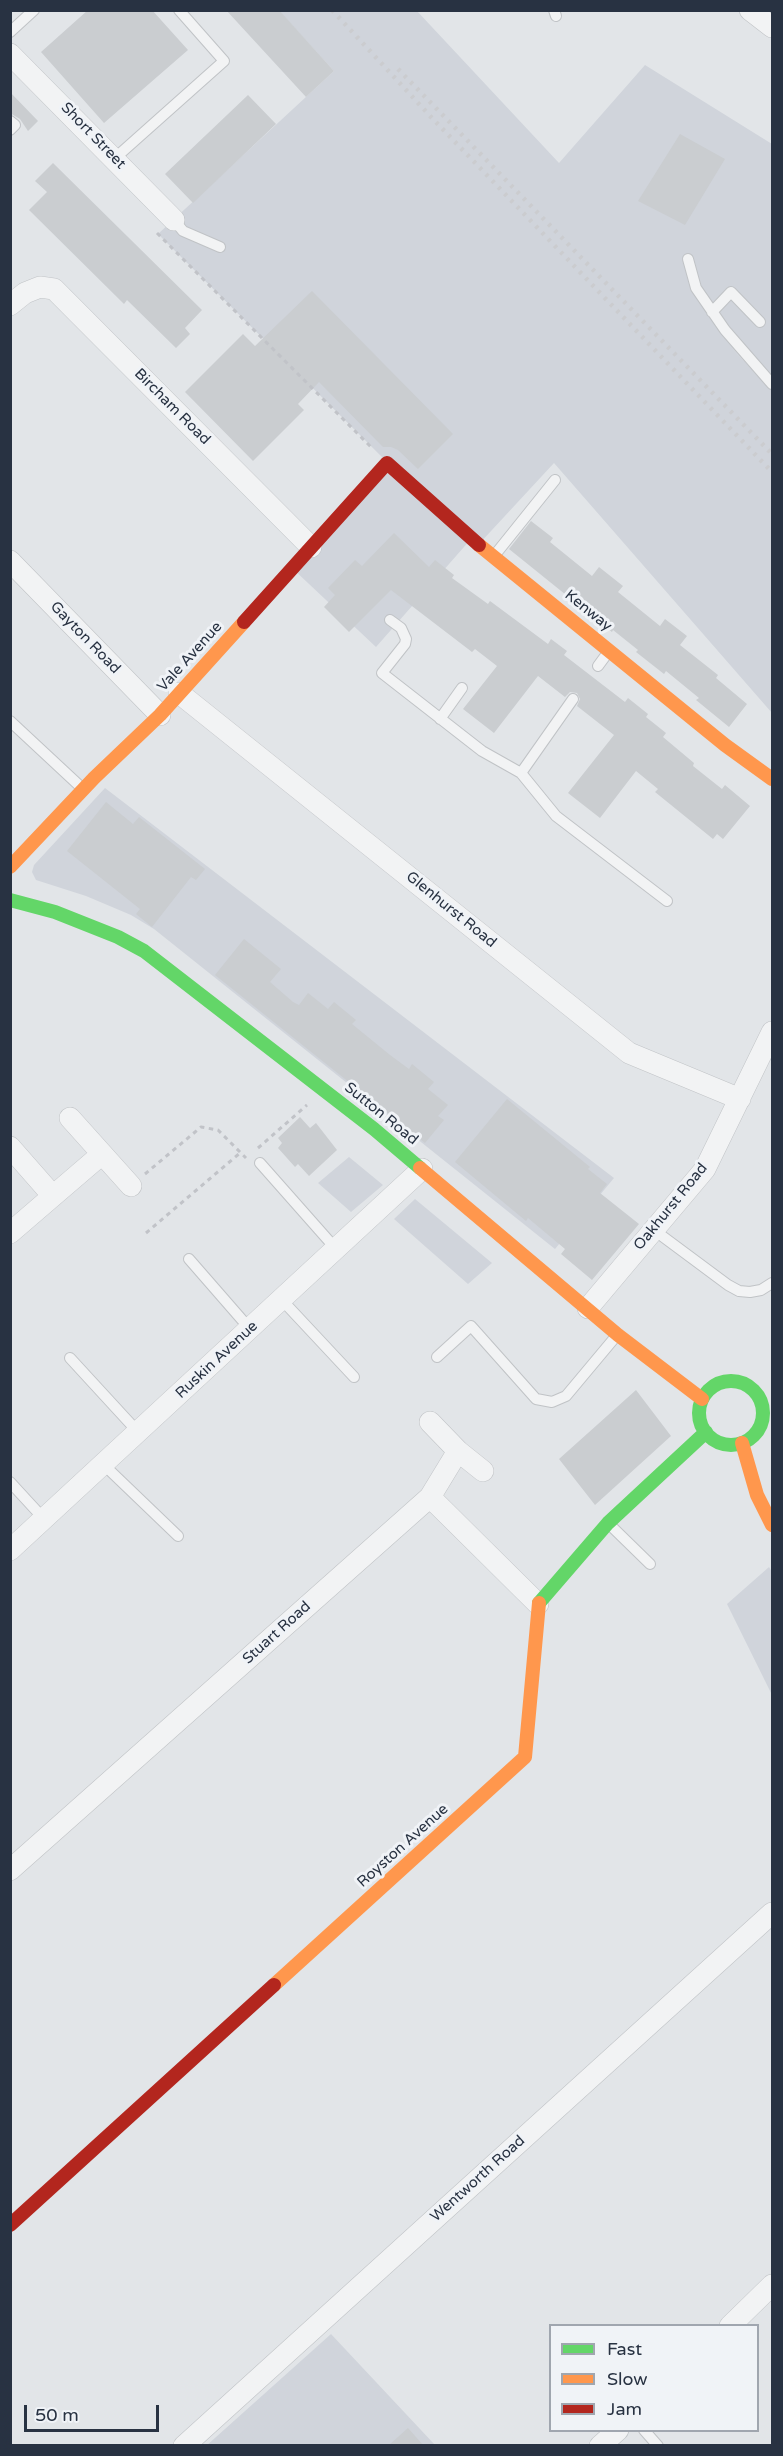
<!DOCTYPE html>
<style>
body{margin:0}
#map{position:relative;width:783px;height:2456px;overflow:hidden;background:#e2e5e8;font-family:"Varela Round",sans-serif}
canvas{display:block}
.frame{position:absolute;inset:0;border:12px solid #283242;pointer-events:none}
.legend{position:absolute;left:549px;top:2324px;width:210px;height:108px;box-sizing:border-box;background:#f0f3f7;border:2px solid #a0a6af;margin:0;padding:8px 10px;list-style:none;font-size:18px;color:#283242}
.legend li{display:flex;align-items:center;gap:12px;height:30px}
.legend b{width:30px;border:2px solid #a0a6af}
.scale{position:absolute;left:24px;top:2405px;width:135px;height:27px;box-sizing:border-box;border:3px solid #283242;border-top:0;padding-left:8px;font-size:18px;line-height:21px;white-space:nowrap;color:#283242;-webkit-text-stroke:4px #f0f3f7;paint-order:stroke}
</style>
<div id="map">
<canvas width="783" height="2456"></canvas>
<div class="frame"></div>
<ul class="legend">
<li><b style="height:8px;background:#63d668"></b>Fast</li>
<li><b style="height:8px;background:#ff974d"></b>Slow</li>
<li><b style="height:8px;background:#b3261e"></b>Jam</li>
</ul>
<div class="scale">50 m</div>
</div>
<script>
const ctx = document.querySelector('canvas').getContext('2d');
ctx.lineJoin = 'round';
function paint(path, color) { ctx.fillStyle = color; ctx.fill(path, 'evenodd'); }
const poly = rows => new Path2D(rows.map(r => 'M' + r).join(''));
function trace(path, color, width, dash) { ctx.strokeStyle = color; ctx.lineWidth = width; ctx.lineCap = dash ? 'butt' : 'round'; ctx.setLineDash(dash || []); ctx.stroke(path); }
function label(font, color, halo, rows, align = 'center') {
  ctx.font = font + ' "Varela Round",sans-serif'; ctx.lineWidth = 6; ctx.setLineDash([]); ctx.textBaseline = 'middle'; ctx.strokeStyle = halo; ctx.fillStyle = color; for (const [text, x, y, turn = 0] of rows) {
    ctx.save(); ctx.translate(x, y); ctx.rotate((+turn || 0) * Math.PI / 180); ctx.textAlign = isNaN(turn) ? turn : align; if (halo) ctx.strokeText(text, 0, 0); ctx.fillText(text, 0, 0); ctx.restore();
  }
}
const built = poly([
 [279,11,417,11,559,163,645,65,772,144,772,389,730,346,772,391,772,713,554,463,479,544,471,539,376,647,292,568,387,462,158,234,334,71],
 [105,788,614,1178,555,1249,154,929,131,915,86,896,36,880,32,872,34,865],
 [349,1157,383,1185,351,1212,318,1183],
 [415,1199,492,1263,468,1284,394,1219],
 [769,1567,772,1572,772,1695,727,1604],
 [331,2334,435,2445,206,2446]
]);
const building = poly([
 [88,10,152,10,188,50,104,123,41,52],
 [226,10,279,10,334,71,306,97],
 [10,92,38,121,28,131,20,119,10,113],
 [248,95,276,124,193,203,165,174],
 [680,134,725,159,685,225,638,201],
 [53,163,202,310,185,328,190,334,176,348,127,300,124,304,29,210,47,192,35,181],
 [312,291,453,434,418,469,398,450,391,447,383,447,319,382,298,404,304,410,253,461,185,392,243,334,255,346],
 [531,521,553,538,550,542,592,576,599,567,623,586,618,592,660,626,665,619,687,636,680,645,718,675,716,678,747,704,729,727,696,700,699,698,666,671,664,674,636,652,638,650,613,630,612,632,509,549],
 [394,533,429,567,435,560,454,575,452,578,488,604,490,601,548,644,551,639,567,651,564,655,625,702,628,698,648,714,646,717,666,733,663,737,694,763,693,766,722,789,725,785,750,806,723,839,717,834,713,839,655,792,658,789,636,771,600,818,568,793,614,735,577,706,580,699,577,693,570,692,565,697,538,676,494,733,463,709,497,666,475,649,472,652,391,590,349,632,324,607,335,595,328,588,355,560,362,566],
 [106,802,133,824,139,817,205,869,196,880,191,877,152,927,136,914,140,909,67,851],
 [244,939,281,969,270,982,293,1002,299,1005,308,993,328,1009,334,1002,356,1020,352,1024,390,1055,409,1069,412,1064,434,1082,428,1089,448,1105,438,1116,444,1120,425,1143,215,975],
 [507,1099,590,1167,588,1169,607,1184,600,1193,639,1224,592,1280,561,1254,565,1249,528,1218,526,1221,455,1162],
 [300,1117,310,1128,316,1123,337,1150,309,1176,298,1164,295,1167,278,1148,282,1143,278,1138],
 [636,1390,671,1436,595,1505,559,1459],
 [408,2428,423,2445,389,2445]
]);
const path = poly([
 [157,233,371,447],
 [258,1148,307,1105],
 [145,1174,201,1127,218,1130,246,1158],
 [146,1233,240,1153]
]);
const lane = poly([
 [554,10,556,16],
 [10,32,34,10],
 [10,121,15,125,10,130],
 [114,159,224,61,179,10],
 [174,220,183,231,220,247],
 [688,259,696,288,725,330,772,384],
 [712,312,731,292,760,322],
 [494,556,555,480],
 [390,620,401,628,406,639,405,644,382,673,482,751,521,773],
 [598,666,609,651],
 [573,699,521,773,556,816,667,901],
 [440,719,462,688],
 [10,721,83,789],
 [260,1163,336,1249],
 [654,1230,728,1285,739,1291,750,1292,761,1290,772,1283],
 [189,1259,250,1329],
 [282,1300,354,1377],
 [437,1357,471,1326,536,1399,552,1402,566,1396,617,1335],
 [70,1358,138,1432],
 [103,1464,178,1536],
 [10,1482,44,1519],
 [608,1523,650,1564],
 [644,2430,658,2446]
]);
const street = poly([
 [750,10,772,27],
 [10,54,174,220],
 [10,305,25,293,40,287,54,289,311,547],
 [10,561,160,715],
 [179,693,629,1053,740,1099],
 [70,1118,131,1186],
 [10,1147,53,1196,10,1233],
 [53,1196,102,1154],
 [588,1308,705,1169,772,1032],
 [430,1422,458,1451,483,1471],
 [430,1497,458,1451],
 [10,1550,422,1169],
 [10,1870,430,1497,538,1604],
 [730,2326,772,2285],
 [184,2446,772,1913],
 [600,2446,618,2430]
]);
const fast = poly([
 [10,900,55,912,118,937,144,951,374,1129,420,1168],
 '699 1413a32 32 0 1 1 64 0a32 32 0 1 1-64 0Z',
 [539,1603,608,1523,706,1432]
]);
const slow = poly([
 [479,545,725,745,772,779],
 [10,867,94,778,160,715,244,622],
 [420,1168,618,1335,702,1399],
 [742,1443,757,1495,772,1525],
 [274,1985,525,1757,539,1603]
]);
const jam = poly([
 [244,622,387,463,479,545],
 [10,2225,274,1985]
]);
const rail = poly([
 [332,10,432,118,772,472],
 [398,69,772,454]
]);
const streetNames = [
 ["Short Street",93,136,46],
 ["Bircham Road",172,407,45],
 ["Kenway",588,611,39],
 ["Gayton Road",85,638,46],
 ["Vale Avenue",190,657,-48],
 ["Glenhurst Road",451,910,39],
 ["Sutton Road",381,1114,39],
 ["Oakhurst Road",671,1207,-51],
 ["Ruskin Avenue",217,1360,-43],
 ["Stuart Road",277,1633,-42],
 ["Royston Avenue",403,1846,-42],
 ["Wentworth Road",478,2179,-42]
];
paint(built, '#d0d4db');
paint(building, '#cacdd0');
trace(lane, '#c0c3c6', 12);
trace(street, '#c0c3c6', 22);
trace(path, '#c1c3c8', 3, [4.5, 4.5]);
trace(lane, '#f2f3f4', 10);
trace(street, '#f2f3f4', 21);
trace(fast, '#63d668', 14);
trace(slow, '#ff974d', 14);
trace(jam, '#b3261e', 14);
trace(rail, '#cbcccf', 4.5, [3, 6]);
label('15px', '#283242', '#f0f3f7', streetNames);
</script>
